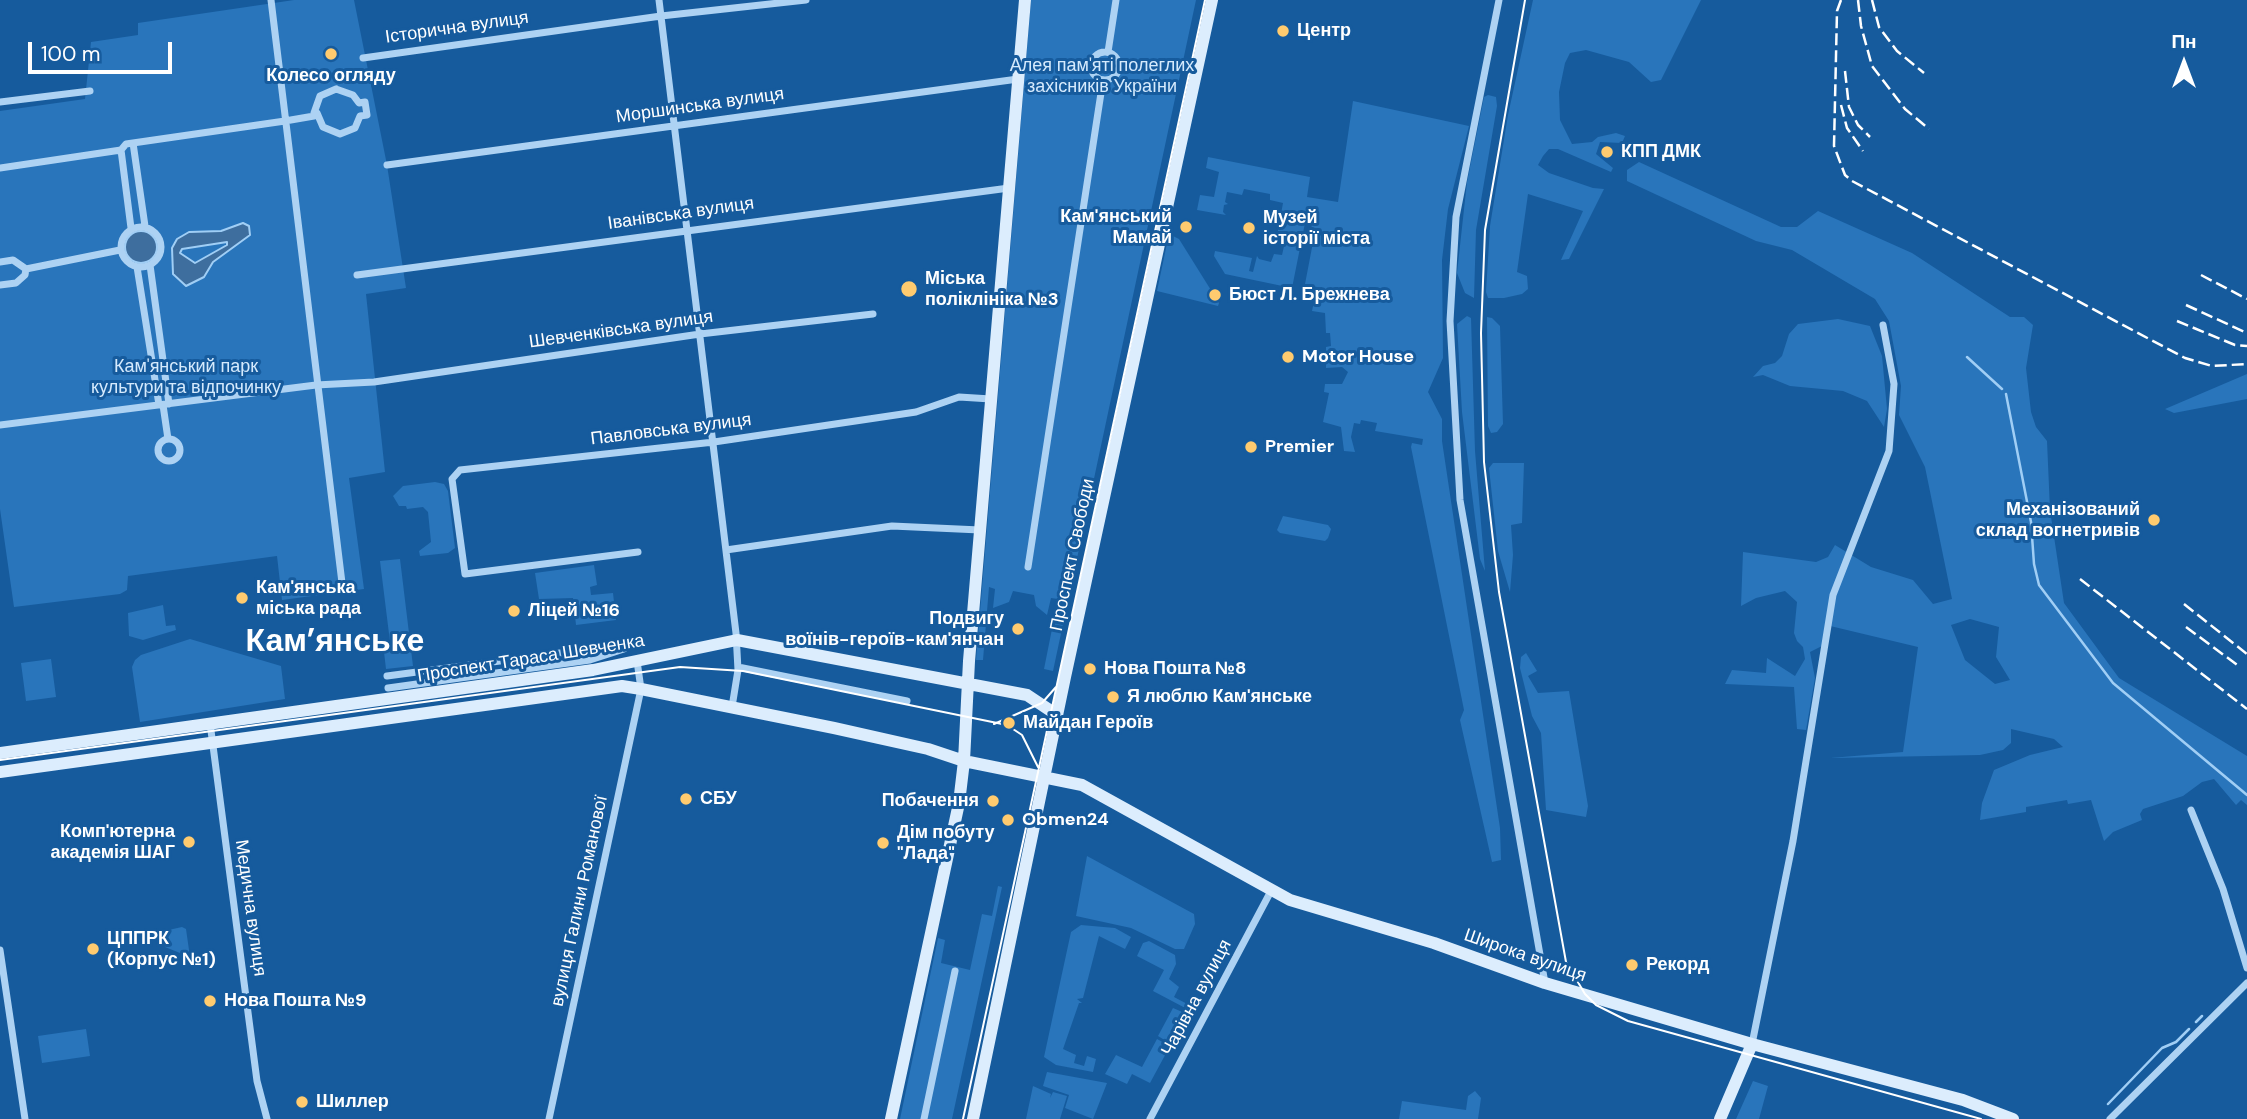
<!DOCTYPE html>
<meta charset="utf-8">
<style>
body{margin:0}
#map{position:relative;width:2247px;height:1119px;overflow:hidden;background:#165b9d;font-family:"DM Sans",sans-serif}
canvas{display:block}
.north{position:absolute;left:2149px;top:28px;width:70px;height:70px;-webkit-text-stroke:5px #165b9d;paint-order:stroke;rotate:0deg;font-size:19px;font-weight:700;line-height:28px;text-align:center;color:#fff}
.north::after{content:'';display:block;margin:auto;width:24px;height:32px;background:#fff;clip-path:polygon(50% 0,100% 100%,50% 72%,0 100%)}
.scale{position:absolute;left:28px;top:42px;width:144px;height:32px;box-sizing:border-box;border:4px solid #fff;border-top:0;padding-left:9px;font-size:21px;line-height:24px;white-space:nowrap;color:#fff;-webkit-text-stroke:5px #165b9d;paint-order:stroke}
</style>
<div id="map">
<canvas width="2247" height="1119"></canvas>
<div class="north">Пн</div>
<div class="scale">100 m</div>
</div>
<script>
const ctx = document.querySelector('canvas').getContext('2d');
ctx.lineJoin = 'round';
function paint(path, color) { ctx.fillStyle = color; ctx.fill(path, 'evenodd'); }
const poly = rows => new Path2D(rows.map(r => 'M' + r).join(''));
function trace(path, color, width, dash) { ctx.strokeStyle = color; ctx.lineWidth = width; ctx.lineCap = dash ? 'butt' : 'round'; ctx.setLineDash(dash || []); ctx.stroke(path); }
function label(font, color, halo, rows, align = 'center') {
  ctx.font = font + ' "DM Sans",sans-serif'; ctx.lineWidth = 6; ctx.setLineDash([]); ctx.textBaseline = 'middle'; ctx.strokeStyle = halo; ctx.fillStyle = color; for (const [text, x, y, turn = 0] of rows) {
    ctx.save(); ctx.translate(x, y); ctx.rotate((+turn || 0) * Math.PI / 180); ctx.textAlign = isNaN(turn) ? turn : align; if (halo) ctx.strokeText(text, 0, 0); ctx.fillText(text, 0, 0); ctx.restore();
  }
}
const green = poly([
 [294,0,354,0,387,165,406,288,366,294,385,472,349,478,364,589,282,600,277,556,128,576,127,590,120,594,14,607,0,509,0,111,85,99,91,42,138,35,138,23],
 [1031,0,1196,0,1053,671,1044,669,1058,599,1051,598,1047,615,1036,606,1034,595,1013,591,1009,602,993,608,995,589,989,587,983,660,976,660],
 [1533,0,1701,0,1661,80,1651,82,1629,62,1586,50,1570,53,1565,63,1559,92,1560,120,1572,144,1592,142,1598,137,1616,133,1625,136,1622,143,1600,142,1596,154,1613,168,1611,172,1558,149,1549,149,1543,156,1538,165,1549,173,1593,188,1604,189,1569,259,1561,260,1583,211,1528,194,1517,272,1527,276,1528,289,1522,294,1504,298,1488,298,1486,292,1490,226,1508,115],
 [1488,95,1496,97,1497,106,1476,230,1474,298,1465,293,1457,273,1467,182,1484,97],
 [1353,101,1469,126,1448,209,1442,260,1443,358,1428,392,1442,419,1442,441,1500,828,1501,860,1492,862,1460,720,1464,710,1411,447,1412,443,1422,445,1423,439,1375,431,1377,423,1361,420,1360,424,1354,423,1351,437,1355,452,1344,451,1341,427,1323,422,1329,393,1324,392,1325,384,1342,384,1348,372,1342,367,1326,368,1326,347,1331,346,1330,333,1326,333,1325,313,1312,311,1317,287,1305,284,1314,237,1311,224,1306,218,1292,288,1225,274,1214,256,1215,251,1252,258,1249,271,1253,272,1257,256,1259,259,1271,262,1274,254,1282,255,1285,242,1276,241,1283,203,1270,200,1270,194,1244,189,1242,195,1227,192,1225,202,1228,204,1224,205,1223,212,1226,215,1197,210,1200,195,1214,197,1219,172,1206,168,1208,157,1310,177,1307,197,1338,202],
 [1639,162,1781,227,1797,227,1818,211,1912,253,2010,317,2024,317,2033,325,2026,368,2031,412,2036,427,2047,441,2050,510,2064,603,2119,678,2247,756,2247,805,2241,800,2236,805,2214,779,2202,782,2183,796,2143,809,2140,814,2142,820,2113,832,2104,841,2091,800,2068,804,2067,800,2026,807,2026,812,1980,820,1982,803,1994,770,2030,755,2063,747,2054,739,2011,729,2011,743,2003,750,1980,755,1830,758,1903,752,1918,647,1826,625,1822,646,1810,652,1815,678,1806,730,1797,729,1794,687,1725,684,1732,670,1766,673,1767,658,1795,676,1805,659,1803,647,1797,641,1794,633,1797,602,1785,591,1756,598,1741,606,1743,552,1816,562,1828,557,1835,545,1871,567,1913,580,1933,604,1952,599,1925,467,1899,415,1901,386,1889,321,1875,299,1792,250,1756,241,1627,181,1627,170],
 [1970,619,1999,627,1996,657,2010,680,1995,684,1965,660,1951,625],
 [1169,234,1179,239,1219,303,1218,306,1157,291],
 [1467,316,1471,318,1475,451,1485,571,1480,559,1462,412,1457,324],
 [1487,317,1492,318,1500,326,1503,424,1497,432,1491,433,1488,426],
 [1838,319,1870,326,1882,356,1887,409,1884,427,1867,401,1843,391,1790,386,1763,375,1753,377,1763,366,1775,363,1782,356,1789,334,1798,324],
 [2247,374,2247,399,2174,413,2165,409],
 [1493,463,1524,463,1522,523,1511,525,1513,555,1510,592,1498,551,1489,468],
 [435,482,444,484,448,491,455,548,448,553,420,556,419,551,431,542,428,512,423,507,407,509,406,506,399,506,393,496,403,486],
 [1283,516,1328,525,1331,529,1328,538,1325,541,1280,533,1277,530],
 [400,559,413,666,386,669,384,652,391,650,380,561],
 [594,565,597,585,590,587,591,595,613,593,616,620,576,625,573,598,539,599,535,573],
 [163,605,166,626,175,625,176,630,143,640,129,636,128,613],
 [190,639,281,666,285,699,140,722,132,667,135,660,141,655],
 [1526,653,1537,671,1528,676,1538,693,1569,691,1588,806,1586,817,1546,810,1541,733,1532,716,1520,668,1521,657],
 [51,659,56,697,26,701,21,663],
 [1087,856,1194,914,1195,924,1184,949,1175,949,1131,928,1076,916],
 [998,886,1002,887,952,1119,900,1119,938,938,945,940,941,963,970,970,982,914,992,916],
 [1081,925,1115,928,1131,937,1125,949,1099,936,1083,998,1077,999,1082,1003,1079,1003,1063,1049,1076,1055,1074,1063,1084,1066,1087,1056,1096,1059,1093,1072,1056,1065,1044,1057,1071,932],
 [182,927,186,929,190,957,165,947,164,931],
 [1149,941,1175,955,1176,964,1169,979,1179,987,1174,997,1191,1006,1189,1010,1153,991,1164,970,1137,956,1143,943],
 [1173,1008,1187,1014,1171,1044,1158,1036],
 [86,1029,90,1056,42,1063,38,1036],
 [1157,1039,1170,1046,1150,1083,1132,1074,1127,1084,1105,1074,1116,1055,1142,1067],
 [1047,1072,1107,1083,1093,1119,1065,1108,1069,1095,1043,1086],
 [1753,1081,1768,1086,1759,1119,1736,1119],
 [1033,1086,1051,1094,1050,1098,1053,1092,1067,1096,1060,1119,1026,1119],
 [1475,1091,1481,1098,1478,1119,1399,1119,1402,1101,1466,1110,1468,1096]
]);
const water = poly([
 [243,223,249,226,250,235,213,262,204,277,186,286,173,274,172,248,177,239,189,232,221,231,243,223],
 [227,242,227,245,195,263,180,253,182,249,227,242],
 '125 247a16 16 0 1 1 32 0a16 16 0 1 1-32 0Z'
]);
const stream = poly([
 [1967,357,2002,389],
 [2006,394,2031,522,2034,564,2039,585,2113,683,2247,795],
 [2196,1022,2202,1016],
 [2108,1104,2162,1048,2176,1042,2189,1029]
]);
const street = poly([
 [271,0,343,591],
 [659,0,736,633,738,670,732,707],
 [1499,0,1456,217,1450,321,1460,500,1545,983],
 '1091 66a14 14 0 1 1 28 0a14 14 0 1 1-28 0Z',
 [1108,52,1116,0],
 [363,58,661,16,806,0],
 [336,89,353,95,359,103,365,102,367,115,360,116,355,128,340,134,323,127,317,113,314,113,320,96,336,89],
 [0,102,90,91],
 [133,143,145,226],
 [121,150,131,228],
 [387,165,1018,79],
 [0,168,121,150,126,144,285,121,314,116,316,113],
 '121 247a20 20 0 1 1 40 0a20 20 0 1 1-40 0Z',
 [0,262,13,260,26,269,25,275,16,283,0,285],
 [150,265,169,404],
 [137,267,159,405],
 [26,269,120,250],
 [357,275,1009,188],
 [163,405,168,439],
 [0,425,316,385,374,382,700,334,873,314],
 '158 450a11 11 0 1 1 22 0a11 11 0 1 1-22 0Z',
 [726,550,892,526,980,530],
 [638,552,465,574,452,479,460,470,714,442,916,412,959,397,991,399],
 [1028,567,1103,80],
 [738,667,907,701],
 [387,676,590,649,616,649],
 [388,688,590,660,624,649],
 [210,723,257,1081,267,1119],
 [2191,810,2223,889,2247,968],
 [0,950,25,1119],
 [1752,1044,1793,841,1833,595,1889,451,1894,384,1883,325],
 [549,1119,641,689,637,661],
 [924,1119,955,971],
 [1150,1119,1271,891],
 [2110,1119,2247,983]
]);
const secondary = poly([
 [0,753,593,670,737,640,1027,695,1057,715],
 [0,772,622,686,641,689,834,728,928,749,964,761,1082,785,1290,900,1434,943,1545,983,1752,1044,1963,1100,2013,1119],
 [891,1119,959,803,964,761,969,661,1025,0],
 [973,1119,1065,677,1212,0],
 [1720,1119,1752,1044]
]);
const tram = poly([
 [1525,0,1485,230,1481,333,1484,462,1499,592,1566,962,1585,994,1596,1005,1628,1021,1981,1119],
 [994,724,1042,703,1056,687],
 [0,760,680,667,743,671,1007,725,1022,735,1038,767],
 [963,1119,1205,0]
]);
const rail = poly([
 [1841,0,1837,11,1834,146,1845,175,1852,181,2185,358,2212,366,2247,364],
 [1858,0,1861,26,1872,66,1905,109,1929,129],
 [1872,0,1879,27,1897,51,1924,73],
 [1845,71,1849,107,1858,125,1870,137],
 [1841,105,1847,128,1863,151],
 [2201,275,2247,299],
 [2186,305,2247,333],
 [2177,321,2235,345,2247,346],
 [2080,579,2247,709],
 [2184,604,2247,654],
 [2186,627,2240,667]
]);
const markers = [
 [1283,31,7,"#ffcb6f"],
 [331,54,7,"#ffcb6f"],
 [1607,152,7,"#ffcb6f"],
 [1186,227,7,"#ffcb6f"],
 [1249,228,7,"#ffcb6f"],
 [909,289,9,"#ffcb6f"],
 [1215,295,7,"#ffcb6f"],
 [1288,357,7,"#ffcb6f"],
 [1251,447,7,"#ffcb6f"],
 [2154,520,7,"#ffcb6f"],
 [242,598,7,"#ffcb6f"],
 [514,611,7,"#ffcb6f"],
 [1018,629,7,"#ffcb6f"],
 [1090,669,7,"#ffcb6f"],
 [1113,697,7,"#ffcb6f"],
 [1009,723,7,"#ffcb6f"],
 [686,799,7,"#ffcb6f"],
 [993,801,7,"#ffcb6f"],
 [1008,820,7,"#ffcb6f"],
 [189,842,7,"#ffcb6f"],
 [883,843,7,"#ffcb6f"],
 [93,949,7,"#ffcb6f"],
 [1632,965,7,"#ffcb6f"],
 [210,1001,7,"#ffcb6f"],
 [302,1102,7,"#ffcb6f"]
];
const streetNames = [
 ["Історична вулиця",457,28,-8],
 ["Моршинська вулиця",700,106,-8],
 ["Іванівська вулиця",681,214,-8],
 ["Шевченківська вулиця",621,330,-8],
 ["Павловська вулиця",671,430,-7],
 ["Проспект Свободи",1073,555,-78],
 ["Проспект Тараса Шевченка",531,659,-9],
 ["вулиця Галини Романової",580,901,-78],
 ["Медична вулиця",250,908,82],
 ["Широка вулиця",1525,956,19],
 ["Чарівна вулиця",1197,998,-62]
];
const poiNames = [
 ["Центр",1297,31],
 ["Колесо огляду",331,76,"center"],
 ["КПП ДМК",1621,152],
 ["Кам'янський",1172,217,"right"],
 ["Мамай",1172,238,"right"],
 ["Музей",1263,218],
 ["історії міста",1263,239],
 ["Міська",925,279],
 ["поліклініка №3",925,300],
 ["Бюст Л. Брежнева",1229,295],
 ["Motor House",1302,357],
 ["Premier",1265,447],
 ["Механізований",2140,510,"right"],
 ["склад вогнетривів",2140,531,"right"],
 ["Кам'янська",256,588],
 ["міська рада",256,609],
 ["Ліцей №16",528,611],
 ["Подвигу",1004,619,"right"],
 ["воїнів-героїв-кам'янчан",1004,640,"right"],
 ["Нова Пошта №8",1104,669],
 ["Я люблю Кам'янське",1127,697],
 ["Майдан Героїв",1023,723],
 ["СБУ",700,799],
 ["Побачення",979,801,"right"],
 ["Obmen24",1022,820],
 ["Комп'ютерна",175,832,"right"],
 ["академія ШАГ",175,853,"right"],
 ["Дім побуту",897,833],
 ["\"Лада\"",897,854],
 ["ЦППРК",107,939],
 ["(Корпус №1)",107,960],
 ["Рекорд",1646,965],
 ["Нова Пошта №9",224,1001],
 ["Шиллер",316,1102]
];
const parkNames = [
 ["Алея пам'яті полеглих",1102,66],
 ["захісників України",1102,87],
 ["Кам'янський парк",186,367],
 ["культури та відпочинку",186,388]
];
const townNames = [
 ["Кам’янське",335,643]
];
paint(green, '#2975bb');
paint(water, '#3e6e9e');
trace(water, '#a0cef5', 2);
trace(stream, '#a0cef5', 2.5);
trace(street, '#add2f3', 7);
trace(secondary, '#dcedfd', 12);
trace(tram, '#fff', 2);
trace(rail, '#fff', 2.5, [12, 5]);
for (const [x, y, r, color] of markers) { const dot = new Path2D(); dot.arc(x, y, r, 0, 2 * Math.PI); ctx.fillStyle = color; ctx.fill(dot); trace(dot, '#165b9d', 2.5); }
label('18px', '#fff', '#165b9d', streetNames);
label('bold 18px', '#fff', '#165b9d', poiNames, 'left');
label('18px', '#d5eafd', '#165b9d', parkNames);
label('bold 32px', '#fff', '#165b9d', townNames);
</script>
